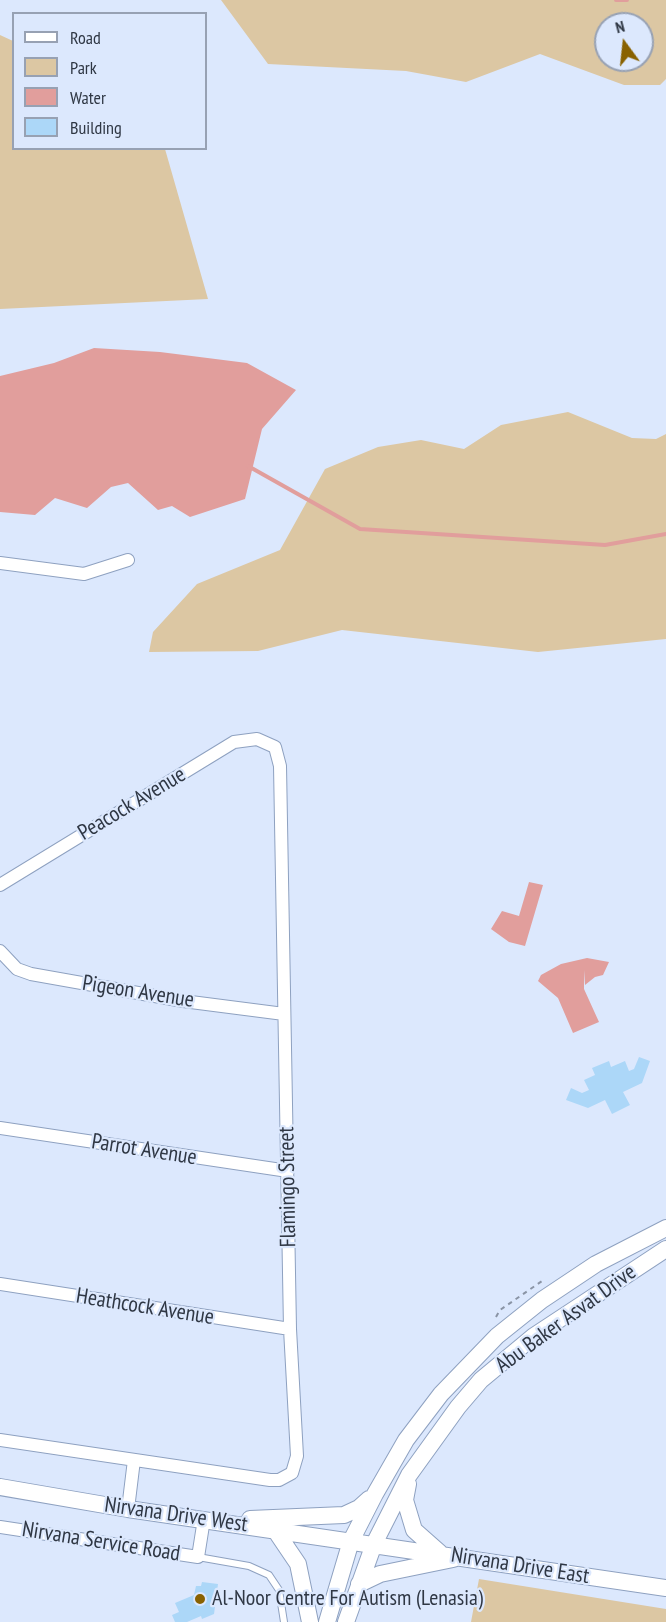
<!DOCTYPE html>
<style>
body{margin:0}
#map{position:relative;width:666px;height:1622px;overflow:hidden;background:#dce8fd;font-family:"PT Sans Narrow",sans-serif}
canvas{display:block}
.legend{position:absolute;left:12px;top:12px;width:195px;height:138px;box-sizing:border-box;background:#dce8fd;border:2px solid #97a1b3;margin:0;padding:8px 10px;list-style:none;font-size:18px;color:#2f3744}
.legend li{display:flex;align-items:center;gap:12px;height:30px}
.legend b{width:30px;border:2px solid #97a1b3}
.north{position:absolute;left:594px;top:12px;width:60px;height:60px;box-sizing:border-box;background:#dce8fd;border:2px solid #97a1b3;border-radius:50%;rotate:345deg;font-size:16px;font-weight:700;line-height:24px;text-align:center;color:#2f3744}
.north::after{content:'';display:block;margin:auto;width:21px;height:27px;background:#896201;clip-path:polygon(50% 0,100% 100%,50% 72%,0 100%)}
</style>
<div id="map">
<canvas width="666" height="1622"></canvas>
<ul class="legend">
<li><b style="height:8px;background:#fff"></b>Road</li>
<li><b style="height:16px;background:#dcc7a3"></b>Park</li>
<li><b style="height:16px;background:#e19e9c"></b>Water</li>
<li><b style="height:16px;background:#acd7f8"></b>Building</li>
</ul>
<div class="north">N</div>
</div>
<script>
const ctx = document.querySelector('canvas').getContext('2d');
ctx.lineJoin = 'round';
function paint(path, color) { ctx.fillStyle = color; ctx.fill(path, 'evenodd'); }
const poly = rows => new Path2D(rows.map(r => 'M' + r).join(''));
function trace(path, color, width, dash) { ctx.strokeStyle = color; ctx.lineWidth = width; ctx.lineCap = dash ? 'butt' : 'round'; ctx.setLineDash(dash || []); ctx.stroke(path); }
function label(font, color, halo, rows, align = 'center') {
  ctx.font = font + ' "PT Sans Narrow",sans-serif'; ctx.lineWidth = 4.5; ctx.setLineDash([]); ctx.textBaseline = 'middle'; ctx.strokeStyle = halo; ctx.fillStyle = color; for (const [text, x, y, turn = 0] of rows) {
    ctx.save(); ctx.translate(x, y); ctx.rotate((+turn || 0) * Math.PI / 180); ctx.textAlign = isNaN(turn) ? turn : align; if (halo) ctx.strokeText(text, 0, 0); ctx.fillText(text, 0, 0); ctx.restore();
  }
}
const green = poly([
 [221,0,666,0,666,79,660,85,624,85,540,54,466,82,406,71,268,64],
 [606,24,642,24,642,60,606,60],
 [0,35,13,41,14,148,165,149,208,299,0,309],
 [568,412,632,438,656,439,666,434,666,639,538,652,342,630,258,651,149,652,153,632,197,584,280,550,325,469,378,447,421,440,464,449,501,425],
 [479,1579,666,1609,666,1622,471,1622]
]);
const water = poly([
 [94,348,160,352,247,363,296,390,262,429,245,499,190,517,172,506,158,510,128,483,111,487,87,508,55,498,35,515,0,512,0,376,54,363],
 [529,882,543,885,525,946,509,942,491,929,502,911,519,916],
 [587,958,609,962,603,975,595,977,585,985,584,970,584,989,599,1022,573,1033,558,998,538,981,541,975,561,964]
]);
const stream = poly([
 [616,0,627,0],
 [248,466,360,529,605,545,666,534]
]);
const building = poly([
 [639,1057,650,1061,642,1083,623,1092,630,1105,612,1114,605,1100,588,1108,566,1100,571,1088,582,1093,589,1090,584,1080,595,1075,592,1068,609,1061,611,1067,625,1061,629,1071,634,1069],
 [202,1582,218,1584,214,1614,202,1619,201,1616,187,1622,175,1622,172,1615,179,1612,175,1603,194,1595,196,1586,201,1586]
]);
const path = poly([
 [496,1317,500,1310,545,1279]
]);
const lane = poly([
 [198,1557,249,1566,269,1575,279,1590,284,1622]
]);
const street = poly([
 [0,563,84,574,128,560],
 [0,885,234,742,257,739,275,747,280,766,290,1329,297,1456,292,1473,279,1480,270,1480,0,1440],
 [0,951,17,969,31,974,183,1001,284,1014],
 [0,1128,288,1171],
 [0,1284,290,1329],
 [128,1509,134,1460],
 [0,1527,198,1557,204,1519]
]);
const secondary = poly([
 [408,1484,405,1500,414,1530,440,1553],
 [0,1487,128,1509,666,1588],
 [250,1519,344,1515,359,1508,369,1499],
 [275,1530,298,1564,310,1622],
 [359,1584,380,1574,453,1559],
 [327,1622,351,1541,375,1494,406,1440,441,1394,497,1336,542,1300,596,1264,666,1228],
 [346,1622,374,1544,409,1475,458,1407,481,1380,534,1336,666,1249]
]);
const markers = [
 [200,1599,6,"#896201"]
];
const streetNames = [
 ["Peacock Avenue",132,804,-31],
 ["Pigeon Avenue",138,992,9],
 ["Parrot Avenue",144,1150,9],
 ["Flamingo Street",288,1187,-91],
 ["Heathcock Avenue",145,1307,9],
 ["Abu Baker Asvat Drive",566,1319,-36],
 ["Nirvana Drive West",176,1515,8],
 ["Nirvana Service Road",101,1542,9],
 ["Nirvana Drive East",520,1566,9]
];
const poiNames = [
 ["Al-Noor Centre For Autism (Lenasia)",212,1599]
];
paint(green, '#dcc7a3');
paint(water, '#e19e9c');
trace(stream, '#e19e9c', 4);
paint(building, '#acd7f8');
trace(lane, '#8ea1c0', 8);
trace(street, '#8ea1c0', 14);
trace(secondary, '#8ea1c0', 18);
trace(path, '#8a94a5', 2, [4.5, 4.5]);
trace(lane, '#fff', 6);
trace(street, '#fff', 12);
trace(secondary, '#fff', 16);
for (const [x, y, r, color] of markers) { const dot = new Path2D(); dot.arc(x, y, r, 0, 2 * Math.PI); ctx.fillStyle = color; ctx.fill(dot); trace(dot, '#dce8fd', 2); }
label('22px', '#2f3744', '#dce8fd', streetNames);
label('22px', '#2f3744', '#dce8fd', poiNames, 'left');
</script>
